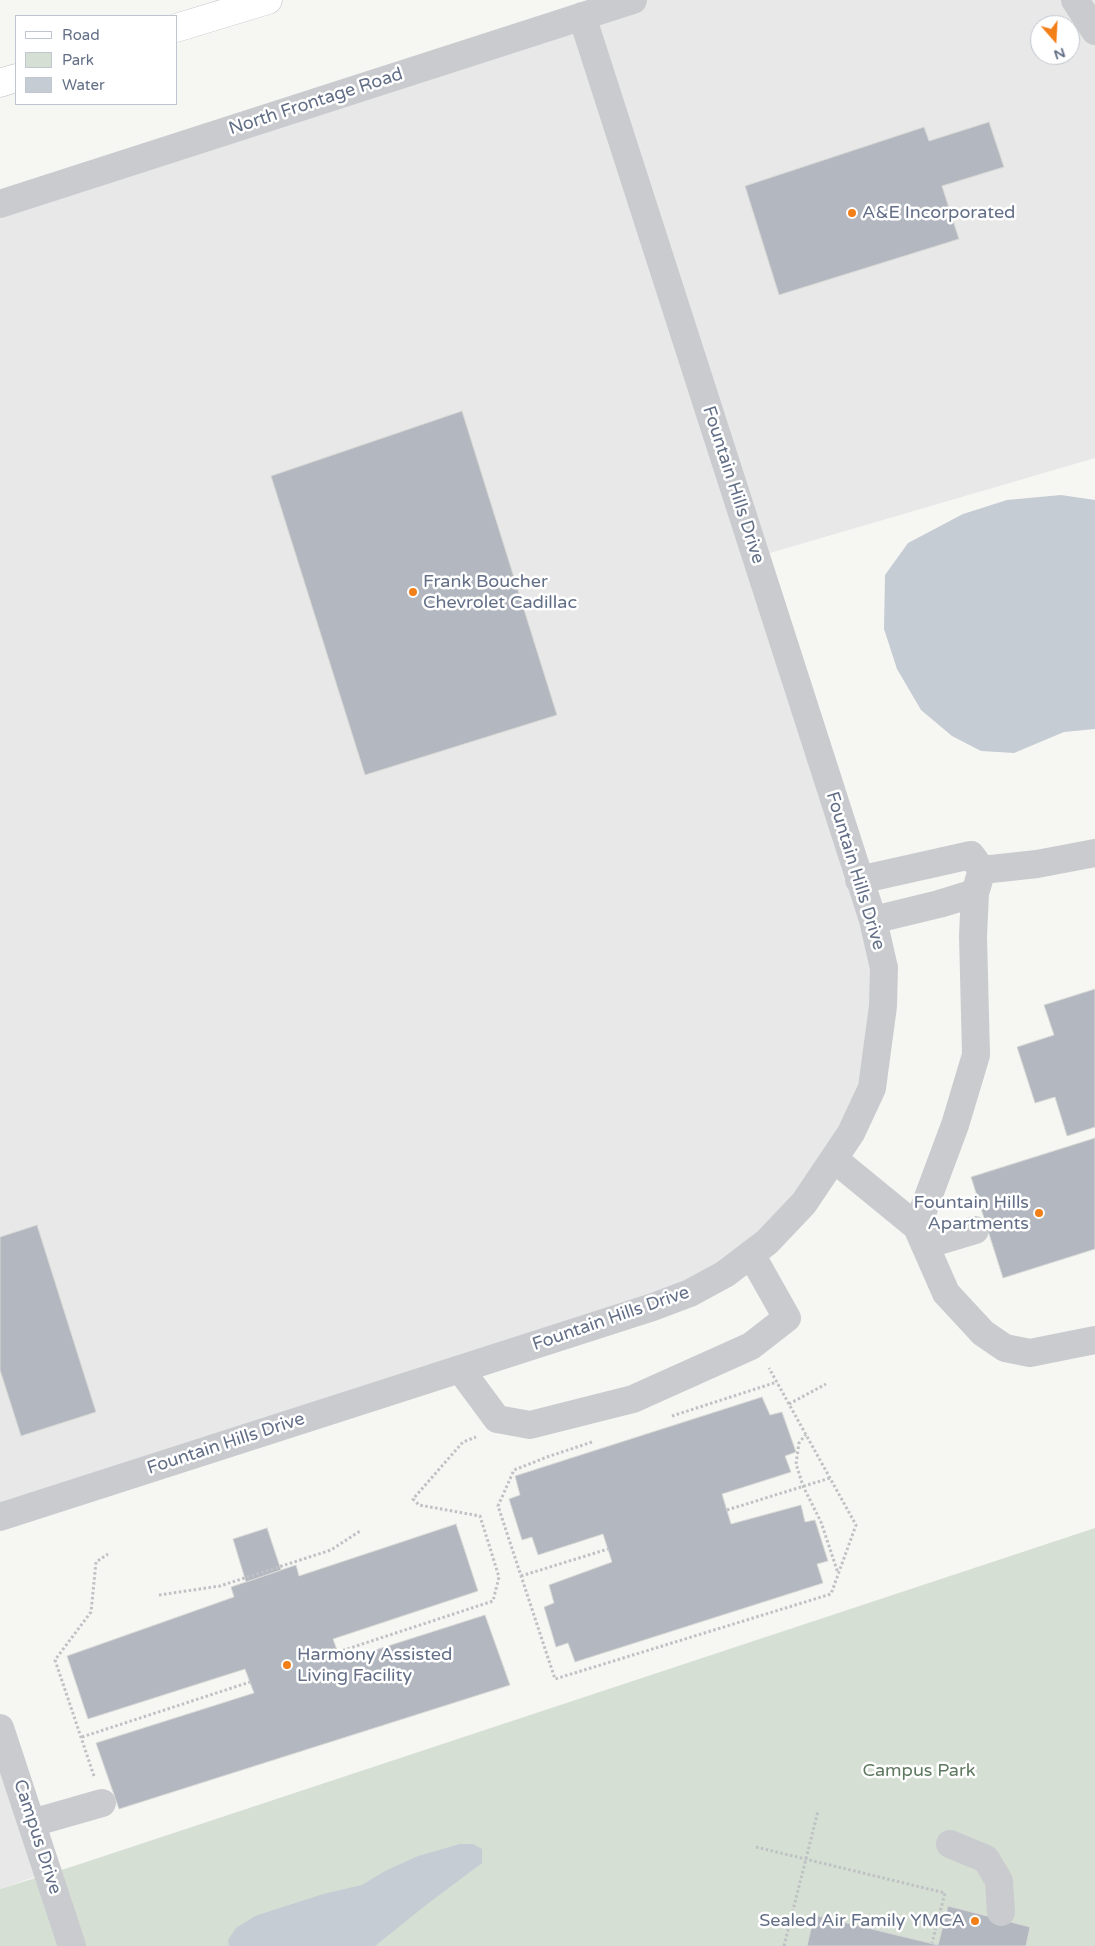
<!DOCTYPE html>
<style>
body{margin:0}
#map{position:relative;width:1095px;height:1946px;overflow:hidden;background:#f6f7f3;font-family:"Varela Round",sans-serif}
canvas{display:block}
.legend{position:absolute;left:15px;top:15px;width:162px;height:90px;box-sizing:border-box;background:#fff;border:1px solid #c1c5cf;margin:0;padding:6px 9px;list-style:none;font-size:15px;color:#636f87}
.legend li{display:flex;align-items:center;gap:10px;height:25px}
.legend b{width:25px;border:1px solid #c1c5cf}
.north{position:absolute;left:1030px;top:15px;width:50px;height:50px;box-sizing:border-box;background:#fff;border:1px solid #c1c5cf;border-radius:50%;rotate:161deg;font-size:14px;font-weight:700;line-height:20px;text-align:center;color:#636f87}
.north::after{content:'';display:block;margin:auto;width:18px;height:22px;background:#f27f18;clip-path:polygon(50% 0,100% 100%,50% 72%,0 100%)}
</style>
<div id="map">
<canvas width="1095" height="1946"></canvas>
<ul class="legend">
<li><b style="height:6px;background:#fff"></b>Road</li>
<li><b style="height:14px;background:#d6dfd4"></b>Park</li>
<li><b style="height:14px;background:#c6ccd4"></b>Water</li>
</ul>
<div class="north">N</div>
</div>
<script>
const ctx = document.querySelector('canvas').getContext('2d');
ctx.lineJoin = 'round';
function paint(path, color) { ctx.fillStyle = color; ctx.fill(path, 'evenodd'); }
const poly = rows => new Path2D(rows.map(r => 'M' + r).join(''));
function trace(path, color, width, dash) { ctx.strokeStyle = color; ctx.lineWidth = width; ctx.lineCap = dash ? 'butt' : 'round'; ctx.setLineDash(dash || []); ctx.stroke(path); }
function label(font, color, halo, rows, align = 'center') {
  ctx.font = font + ' "Varela Round",sans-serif'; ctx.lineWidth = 5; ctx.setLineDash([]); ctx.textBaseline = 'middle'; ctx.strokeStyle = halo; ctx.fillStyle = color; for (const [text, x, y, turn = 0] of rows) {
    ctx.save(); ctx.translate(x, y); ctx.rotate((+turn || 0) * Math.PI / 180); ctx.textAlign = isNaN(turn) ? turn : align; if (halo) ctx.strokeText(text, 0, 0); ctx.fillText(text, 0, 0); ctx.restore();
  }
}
const built = poly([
 [633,0,1095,0,1095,458,756,557,884,968,851,1133,725,1274,0,1517,0,204],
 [1040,25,1070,25,1070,55,1040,55],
 [0,1728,49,1872,0,1889]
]);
const green = poly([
 [1095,1528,1095,1946,0,1946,0,1889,77,1865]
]);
const water = poly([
 [1061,495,1095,500,1095,729,1064,732,1014,753,981,751,952,736,921,710,897,669,884,629,885,575,908,543,963,514,1007,500],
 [460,1844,473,1844,482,1849,482,1863,426,1905,375,1946,229,1946,228,1940,236,1928,255,1916,323,1894,362,1885,385,1871,418,1856]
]);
const building = poly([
 [989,122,1004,167,942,186,959,239,779,295,745,186,924,127,929,141,989,122],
 [462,411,557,715,365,775,271,476,462,411],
 [1095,989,1095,1127,1067,1136,1055,1097,1035,1103,1017,1047,1054,1035,1044,1005,1095,989],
 [1095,1138,1095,1249,1003,1278,971,1177,1095,1138],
 [37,1225,96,1412,21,1436,0,1370,0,1237,37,1225],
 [762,1397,770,1415,782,1412,796,1452,785,1456,791,1472,722,1494,731,1524,801,1505,805,1522,815,1520,828,1561,817,1564,823,1583,575,1662,568,1643,556,1647,544,1607,554,1603,549,1585,612,1562,603,1534,538,1555,532,1537,522,1540,509,1499,520,1495,515,1476,762,1397],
 [456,1524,478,1591,333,1639,341,1661,485,1615,510,1685,119,1809,96,1743,254,1693,245,1669,88,1719,67,1656,234,1597,231,1587,296,1565,299,1576,456,1524],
 [267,1528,281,1570,246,1582,233,1539,267,1528],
 [948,1906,1030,1927,1026,1946,807,1946,814,1915,938,1945,948,1906]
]);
const path = poly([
 [789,1404,826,1384],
 [672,1416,777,1382],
 [806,1434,799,1443,796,1464,803,1486,821,1522,838,1573],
 [592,1442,547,1457,514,1470,498,1506,555,1679,831,1594,856,1525,769,1368],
 [727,1510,830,1478],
 [521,1576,608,1549],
 [159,1595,220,1586,331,1550,360,1531],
 [338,1652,493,1601,499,1577,480,1516,419,1505,413,1499,463,1442,476,1437],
 [82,1737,250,1682],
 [94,1776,55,1660,91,1612,96,1562,108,1554],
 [756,1847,945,1893,932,1943],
 [784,1946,818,1811]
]);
const minor = poly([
 [1075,0,1095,31],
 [0,204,633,0],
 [982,870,1037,864,1095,853],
 [873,920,939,904,975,893],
 [834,1159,917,1227,955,1125,976,1055,973,936,975,893,982,870,971,855,859,880],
 [917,1227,946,1293,983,1333,1005,1348,1030,1353,1095,1340],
 [925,1245,975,1230],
 [460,1369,497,1419,530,1425,633,1399,751,1346,787,1318,751,1254],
 [0,1517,653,1307,690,1293,725,1274,767,1242,804,1203,851,1133,872,1088,883,1006,884,968,873,920,582,16],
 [0,1728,72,1946],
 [32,1823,102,1803],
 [950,1844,986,1859,999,1881,1001,1912]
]);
const major = poly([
 [176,28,268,0],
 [0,83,16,78]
]);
const markers = [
 [852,213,5,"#f27f18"],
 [413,592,5,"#f27f18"],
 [1039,1213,5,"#f27f18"],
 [287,1665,5,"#f27f18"],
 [975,1921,5,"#f27f18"]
];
const streetNames = [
 ["North Frontage Road",316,102,-18],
 ["Fountain Hills Drive",733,485,72],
 ["Fountain Hills Drive",855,871,73],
 ["Fountain Hills Drive",611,1319,-19],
 ["Fountain Hills Drive",226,1444,-18],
 ["Campus Drive",37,1837,72]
];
const poiNames = [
 ["A&E Incorporated",862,213],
 ["Frank Boucher",423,582],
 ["Chevrolet Cadillac",423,603],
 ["Fountain Hills",1029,1203,"right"],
 ["Apartments",1029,1224,"right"],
 ["Harmony Assisted",297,1655],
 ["Living Facility",297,1676],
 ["Sealed Air Family YMCA",965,1921,"right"]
];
const parkNames = [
 ["Campus Park",919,1771]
];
paint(built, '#e7e8e7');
paint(green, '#d6dfd4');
paint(water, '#c6ccd4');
paint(building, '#b3b8c0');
trace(building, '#d8d9d6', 1);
trace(major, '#bbbdc2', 29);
trace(path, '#bfc1c4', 3, [2.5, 2.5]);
trace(minor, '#c9cbcf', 28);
trace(major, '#fff', 28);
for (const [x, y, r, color] of markers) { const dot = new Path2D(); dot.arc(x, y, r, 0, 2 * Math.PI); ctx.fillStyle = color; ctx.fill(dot); trace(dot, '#fff', 2); }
label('18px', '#636f87', '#fff', streetNames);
label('18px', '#636f87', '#fff', poiNames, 'left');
label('18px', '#5f7960', '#fff', parkNames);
</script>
